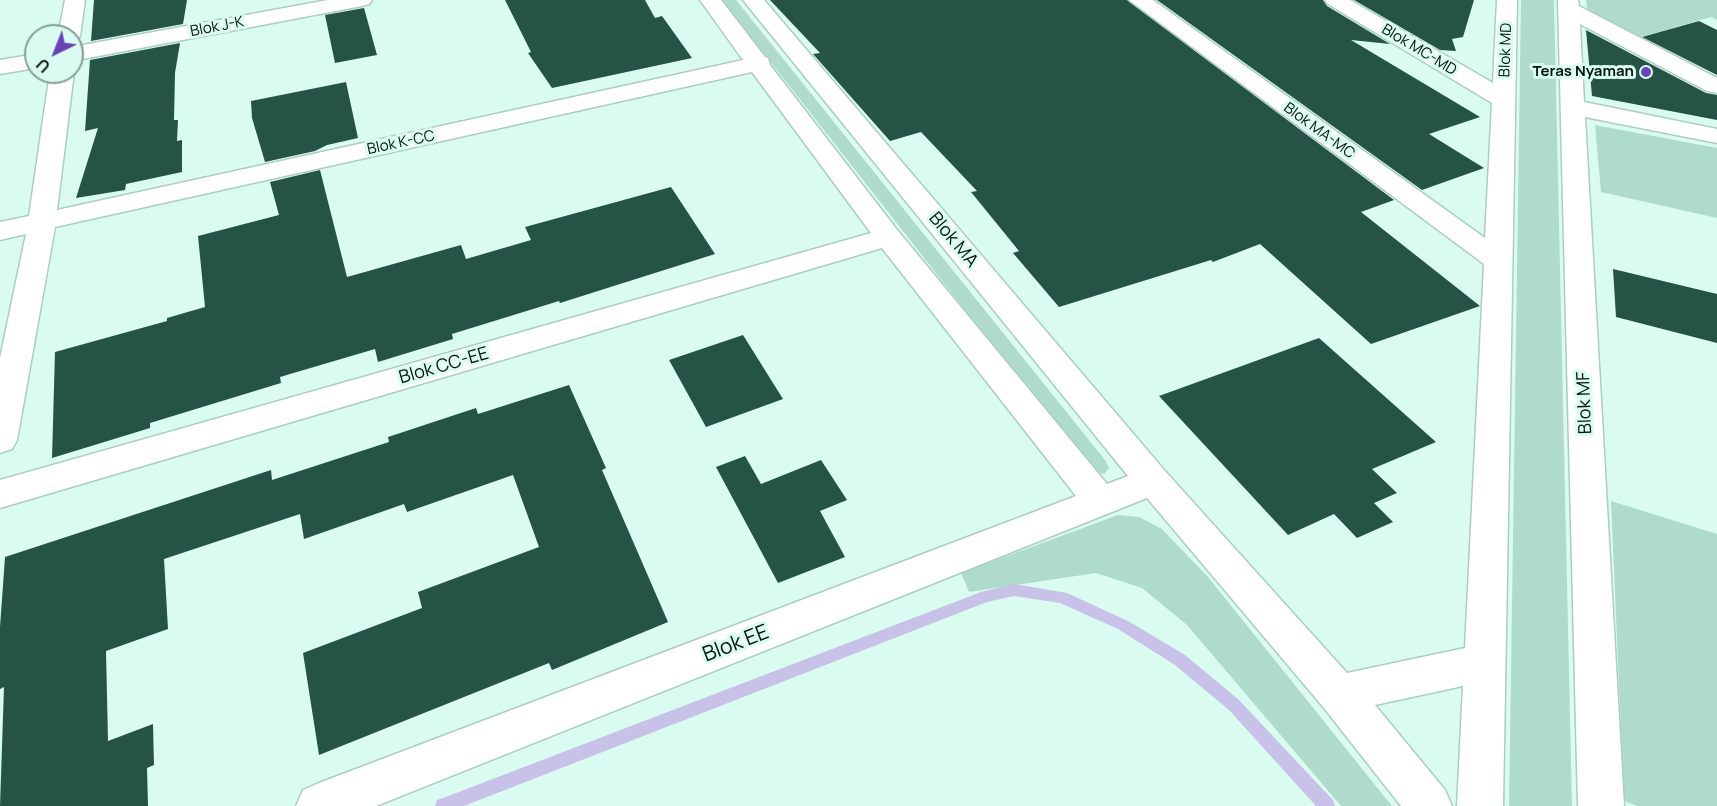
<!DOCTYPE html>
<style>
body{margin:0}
#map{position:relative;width:1717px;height:806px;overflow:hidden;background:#dafcf0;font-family:Manrope,sans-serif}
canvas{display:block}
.north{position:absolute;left:24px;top:24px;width:60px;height:60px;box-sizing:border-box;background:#dafcf0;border:2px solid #869f96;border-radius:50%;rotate:223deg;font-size:16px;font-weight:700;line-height:24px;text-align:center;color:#07130f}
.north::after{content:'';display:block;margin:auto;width:21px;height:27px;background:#6a42ba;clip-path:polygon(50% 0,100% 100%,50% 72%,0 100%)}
</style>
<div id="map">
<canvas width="1717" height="806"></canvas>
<div class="north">U</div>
</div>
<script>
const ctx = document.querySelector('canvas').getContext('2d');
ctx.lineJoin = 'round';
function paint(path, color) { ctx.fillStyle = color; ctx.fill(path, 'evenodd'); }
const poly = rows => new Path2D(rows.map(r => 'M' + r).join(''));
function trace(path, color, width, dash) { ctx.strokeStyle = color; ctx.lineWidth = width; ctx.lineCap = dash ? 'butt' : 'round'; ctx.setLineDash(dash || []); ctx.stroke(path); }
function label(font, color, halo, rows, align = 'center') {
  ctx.font = font + ' Manrope,sans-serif'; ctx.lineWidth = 6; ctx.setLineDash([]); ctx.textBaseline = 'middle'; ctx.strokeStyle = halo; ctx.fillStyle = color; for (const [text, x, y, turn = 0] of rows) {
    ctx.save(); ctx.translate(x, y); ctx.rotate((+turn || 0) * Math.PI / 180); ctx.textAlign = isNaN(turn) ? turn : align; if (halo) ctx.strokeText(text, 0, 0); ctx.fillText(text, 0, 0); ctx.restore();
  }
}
const green = poly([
 [722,0,736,0,1105,460,1109,468,1104,474,1096,472,1087,466],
 [1521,0,1554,0,1572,806,1509,806],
 [1586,0,1717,0,1717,20,1711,17,1637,38,1592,13,1587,8],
 [1595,125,1717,148,1717,218,1601,192],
 [1611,501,1717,534,1717,806,1638,806,1624,801],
 [1118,515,1139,517,1162,529,1208,577,1392,806,1341,806,1187,625,1142,588,1096,573,969,592,961,573]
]);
const stream = poly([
 [1014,584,1067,593,1128,621,1185,655,1239,700,1333,800,1335,806,1316,806,1229,710,1175,665,1118,629,1060,603,1014,596,987,602,464,806,435,806,437,800,443,798,981,592,1014,584]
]);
const building = poly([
 [94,0,187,0,183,24,91,41],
 [505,0,645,0,655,18,662,16,692,58,552,88,528,53,531,52],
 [770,0,1127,0,1394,200,1361,212,1480,306,1371,344,1260,244,1213,262,1211,260,1059,307,1013,253,1019,251,971,192,977,191,921,132,890,141,813,54,820,53],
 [1157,0,1323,0,1327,6,1390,44,1351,40,1480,117,1429,134,1484,168,1422,190],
 [1354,0,1474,0,1463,37,1452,39,1456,51,1440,50],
 [364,8,377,55,335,63,325,15],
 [1699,21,1717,30,1717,75,1642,37],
 [1586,30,1706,93,1717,95,1717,120,1592,96],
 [180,43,175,73,174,120,178,120,177,141,182,140,182,172,126,184,125,190,76,198,98,128,85,131,90,60],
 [346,82,358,138,327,145,315,151,265,162,252,118,251,101],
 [320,170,347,277,461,245,466,259,531,240,525,227,671,187,715,254,560,303,559,301,452,334,453,339,378,362,375,349,280,377,281,383,150,423,150,428,52,458,55,352,167,321,167,318,205,307,198,236,279,215,270,182],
 [1613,269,1717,294,1717,343,1616,317],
 [743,335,783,399,706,427,669,360],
 [1319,338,1436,442,1372,469,1397,493,1374,503,1393,522,1357,538,1334,514,1288,535,1159,396],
 [569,385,606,468,602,470,668,622,552,670,549,663,319,755,303,653,422,608,418,592,539,547,513,475,407,512,404,504,304,539,300,514,164,559,168,629,106,651,108,741,153,724,154,765,147,768,148,806,0,806,4,687,0,689,0,627,5,557,271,470,272,480,389,442,388,437,476,408,478,414],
 [745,456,761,484,821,460,847,500,820,511,845,557,778,583,716,467]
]);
const street = poly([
 [65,0,85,0,80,36,77,41,72,42,72,36,58,36,65,0],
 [328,0,372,0,369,4,362,6,72,61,72,47,328,0],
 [700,0,721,0,765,57,768,58,770,65,898,231,1107,484,1128,476,743,0,764,0,1165,471,1347,673,1465,648,1484,264,1129,0,1153,0,1485,238,1492,103,1328,4,1325,0,1350,0,1493,83,1497,0,1517,0,1503,806,1457,806,1463,686,1375,705,1445,790,1452,806,1401,806,1324,708,1147,498,376,806,296,806,303,790,319,783,1076,496,882,248,0,508,0,480,871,233,752,72,55,227,17,440,12,449,0,453,0,358,26,234,0,240,0,222,29,216,50,72,72,72,72,70,74,72,57,210,743,60,700,0],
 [1558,0,1578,0,1579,6,1717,78,1717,93,1707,91,1580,24,1584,102,1717,129,1717,143,1585,117,1624,806,1578,806,1558,0],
 [36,54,36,68,0,74,0,60,36,54]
]);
const markers = [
 [1646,72,6,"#6a42ba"]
];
const farStreetnames = [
 ["Blok J-K",217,27,-11],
 ["Blok MC-MD",1419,50,31],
 ["Blok MD",1506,50,-88],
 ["Blok MA-MC",1319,131,36],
 ["Blok K-CC",401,143,-12]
];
const farPoinames = [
 ["Teras Nyaman",1634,72]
];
const streetNames = [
 ["Blok MA",953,240,50],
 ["Blok CC-EE",444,366,-16],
 ["Blok MF",1585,403,-92]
];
const nearStreetnames = [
 ["Blok EE",736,644,-21]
];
paint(green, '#afdbcd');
paint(stream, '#c8c1e8');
paint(building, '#255346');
trace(street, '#accdc2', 3);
paint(street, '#fff');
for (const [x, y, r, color] of markers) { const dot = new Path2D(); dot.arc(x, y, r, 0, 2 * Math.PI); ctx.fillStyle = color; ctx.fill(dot); trace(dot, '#dafcf0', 2); }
label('15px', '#07130f', '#dafcf0', farStreetnames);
label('bold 15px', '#07130f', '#dafcf0', farPoinames, 'right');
label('18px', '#07130f', '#dafcf0', streetNames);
label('21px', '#07130f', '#dafcf0', nearStreetnames);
</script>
